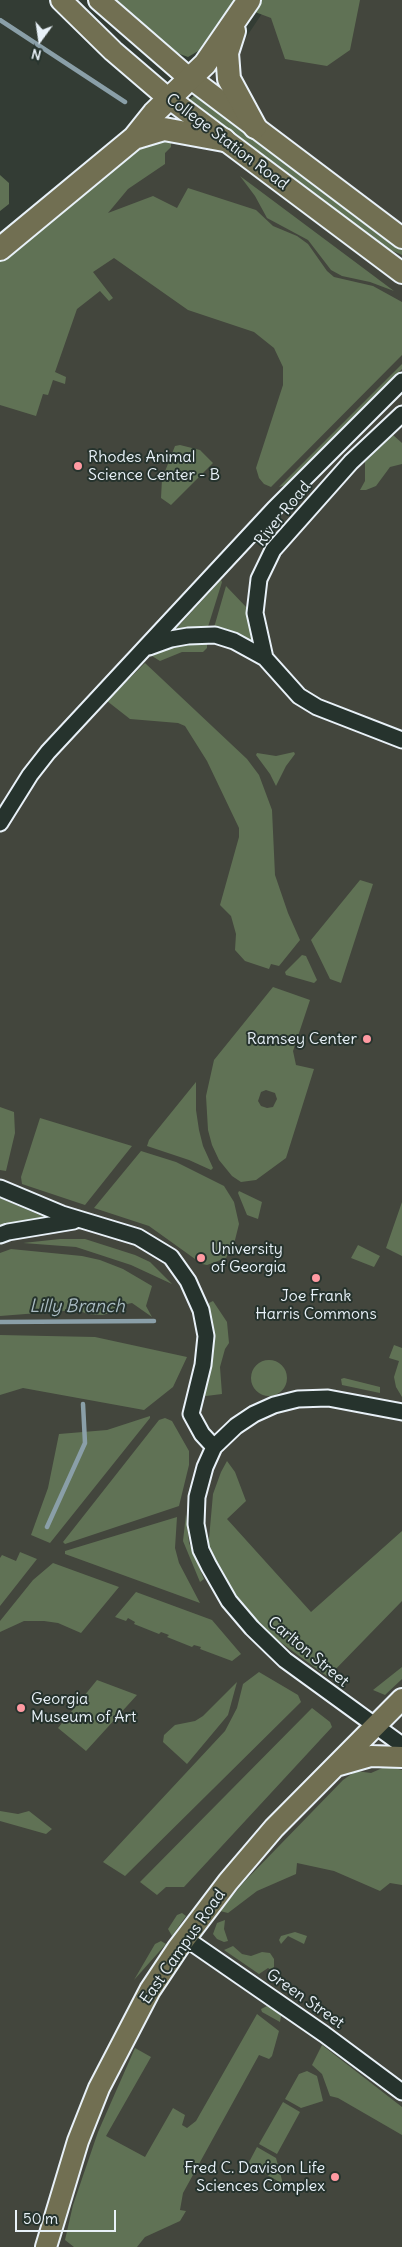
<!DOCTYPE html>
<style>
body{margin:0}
#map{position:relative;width:402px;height:2247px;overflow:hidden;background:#333c34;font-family:Delius,sans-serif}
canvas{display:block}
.north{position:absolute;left:15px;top:15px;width:50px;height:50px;-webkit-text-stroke:4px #26332d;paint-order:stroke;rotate:194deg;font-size:14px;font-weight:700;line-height:20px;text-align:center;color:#e8f1f8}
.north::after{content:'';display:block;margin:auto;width:18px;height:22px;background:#e8f1f8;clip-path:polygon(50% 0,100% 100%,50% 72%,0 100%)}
.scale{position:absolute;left:15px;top:2210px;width:101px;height:22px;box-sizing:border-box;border:2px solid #e8f1f8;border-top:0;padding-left:6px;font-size:15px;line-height:18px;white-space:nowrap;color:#e8f1f8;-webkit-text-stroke:4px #26332d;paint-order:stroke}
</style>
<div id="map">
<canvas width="402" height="2247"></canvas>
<div class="north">N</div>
<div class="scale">50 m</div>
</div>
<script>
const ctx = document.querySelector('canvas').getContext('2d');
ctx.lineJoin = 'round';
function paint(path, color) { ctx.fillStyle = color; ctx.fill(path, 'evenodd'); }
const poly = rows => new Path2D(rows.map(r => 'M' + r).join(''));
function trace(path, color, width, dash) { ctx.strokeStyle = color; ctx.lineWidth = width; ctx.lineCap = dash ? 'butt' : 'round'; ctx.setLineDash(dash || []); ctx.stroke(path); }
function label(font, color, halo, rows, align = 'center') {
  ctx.font = font + ' Delius,sans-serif'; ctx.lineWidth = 4; ctx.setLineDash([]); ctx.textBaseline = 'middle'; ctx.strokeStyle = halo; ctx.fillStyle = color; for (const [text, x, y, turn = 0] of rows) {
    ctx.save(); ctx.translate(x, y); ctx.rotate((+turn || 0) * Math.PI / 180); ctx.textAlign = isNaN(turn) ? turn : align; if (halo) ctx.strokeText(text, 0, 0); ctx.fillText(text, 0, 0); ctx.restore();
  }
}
const built = poly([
 [271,0,402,0,402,2247,0,2247,0,269,144,151,247,36]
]);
const green = poly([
 [115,0,235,0,208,41,200,50,188,57,177,53],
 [262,0,360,0,350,50,327,66,285,59,271,18,255,12],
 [195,95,402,249,402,255,377,244,188,101],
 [171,136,171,147,165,153,165,164,128,189,108,213,153,196,177,208,188,188,256,210,273,226,297,236,308,244,327,271,334,277,373,286,402,302,402,355,271,487,264,484,259,478,256,468,283,385,283,367,274,348,254,332,188,310,114,258,93,272,113,298,109,301,100,291,77,309,55,372,66,377,65,384,53,380,48,395,43,394,36,416,0,405,0,260,139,147],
 [0,175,9,183,9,204,0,211],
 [240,176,394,291,370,282,342,276,331,270,308,240,267,218,255,196],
 [402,364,402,369,287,485,279,487],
 [393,435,402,443,402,464,390,467,376,486,366,490,360,490,365,481,365,462],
 [180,445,200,450,213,463,171,505,161,498,162,479,175,446],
 [221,580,222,582,207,630,174,631],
 [226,586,247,608,252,643,213,631],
 [195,643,207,643,207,648,203,652,182,652,160,661,152,656,175,645],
 [145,663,247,759,259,775,272,810,275,875,288,913,300,940,279,966,271,964,269,969,245,961,235,950,236,934,231,916,220,905,239,837,239,828,207,761,185,726,178,723,130,719,107,701],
 [294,752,295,754,286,766,276,786,270,774,256,755,257,753,276,756],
 [360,880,373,884,341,983,330,979,311,940],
 [302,955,306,956,317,980,314,983,286,975,285,972],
 [273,987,310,1000,293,1051,296,1065,314,1069,286,1158,256,1180,241,1182,232,1176,219,1160,212,1145,208,1130,206,1096,214,1060],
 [266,1090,275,1093,277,1099,273,1107,267,1108,261,1106,258,1101,261,1092],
 [196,1082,196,1110,199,1130,203,1146,213,1168,211,1170,189,1160,147,1146,149,1140],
 [0,1107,14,1112,15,1133,6,1171,0,1170],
 [40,1118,132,1146,85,1205,22,1184,21,1177],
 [141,1151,176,1162,224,1186,234,1202,239,1224,235,1240,226,1258,207,1265,202,1264,149,1226,94,1208],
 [239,1191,262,1202,258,1219,247,1215,238,1193],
 [0,1198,44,1217,46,1219,0,1230],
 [402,1202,402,1256,386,1248],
 [60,1239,85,1239,135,1255,150,1262,172,1284,131,1265,76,1247,23,1243],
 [358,1245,380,1256,374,1267,351,1258],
 [11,1249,82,1256,100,1260,123,1269,152,1286,146,1306,152,1317,132,1303,122,1305,115,1311,103,1315,88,1314,77,1310,0,1316,0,1253],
 [213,1301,227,1322,229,1343,225,1349,220,1367,222,1394,206,1396,203,1395,214,1349,209,1303],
 [0,1335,95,1337,187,1357,173,1387,144,1410,23,1388,0,1395],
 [394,1345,402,1348,402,1397,396,1387,394,1377,399,1361,389,1358],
 '251 1378a18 18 0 1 1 36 0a18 18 0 1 1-36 0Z',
 [344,1378,380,1387,380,1393,342,1385,341,1379],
 [150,1416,150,1418,50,1543,31,1535,48,1488,59,1434,107,1430],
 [165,1418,172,1421,189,1451,189,1465,179,1506,65,1544,63,1542,159,1420],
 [227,1461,235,1472,246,1501,227,1519,311,1612,402,1531,402,1601,328,1677,272,1636,244,1611,224,1582,208,1550,213,1494,221,1472],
 [186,1514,189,1543,204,1579,200,1582,183,1541],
 [177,1517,175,1548,179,1563,200,1603,65,1554,65,1551],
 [20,1552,37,1559,0,1606,0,1558,2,1555,16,1561],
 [53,1563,119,1587,81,1633,58,1623,44,1621,24,1621,0,1632,0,1621,33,1580],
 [136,1592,212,1620,241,1654,232,1661,200,1649,201,1647,194,1645,192,1647,167,1637,169,1635,161,1632,159,1634,134,1624,135,1622,128,1618,126,1621,115,1617],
 [402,1667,402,1679,385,1695,373,1690],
 [259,1672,298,1695,301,1702,125,1876,103,1862,225,1731,237,1708,243,1684],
 [97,1680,137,1695,86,1751,58,1728],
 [237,1682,228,1715,187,1764,163,1742,164,1735,175,1725,195,1721,203,1716],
 [312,1708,330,1722,332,1727,184,1887,166,1887,157,1895,140,1882],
 [387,1766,402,1770,402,1885,390,1883,380,1891,334,1871,297,1863,296,1874,257,1891,228,1913,220,1911,244,1882,343,1780,356,1771,371,1773],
 [0,1811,18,1814,29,1811,52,1829,46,1834,0,1821],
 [182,1913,186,1916,172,1936,168,1929,177,1915],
 [225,1920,224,1929,228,1941,224,1942,217,1939,213,1934,217,1923],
 [295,1932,307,1936,304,1944,288,1936,281,1944,279,1940,281,1936],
 [161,1941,166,1944,134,1980,155,1944],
 [233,1946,242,1954,251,1956,262,1952,270,1953,274,1959,274,1967,271,1970,268,1968,259,1974,224,1950],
 [267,2006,277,2011,281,2016,280,2022,262,2012,261,2009],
 [257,2014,279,2031,272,2056,269,2059,259,2055,183,2193,180,2210,186,2211,180,2221,145,2237,137,2247,74,2247,65,2240,73,2205,98,2132,135,2048,151,2057,106,2136,145,2157,173,2108,185,2115,182,2125,187,2128,196,2121],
 [322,2045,402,2107,402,2135,338,2098,330,2096,322,2074,312,2065],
 [307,2071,317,2076,323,2101,301,2108,285,2099,299,2074],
 [283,2102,300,2112,277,2154,259,2144],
 [257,2147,276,2158,283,2184,248,2164]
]);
const stream = poly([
 [0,20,125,102],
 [0,1322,154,1321],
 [47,1527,85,1443,83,1404]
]);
const minor = poly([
 [149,647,171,639,188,636,215,635,234,641,265,658,299,696,317,707,402,740],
 [265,658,255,613,259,579,273,550,351,462,402,414],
 [0,823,30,775,48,752,274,509,402,381],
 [0,1188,62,1214,138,1237,171,1257,188,1281,201,1310,206,1336,203,1365,191,1414,202,1434,214,1447],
 [0,1235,8,1232,74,1221],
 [402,1412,328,1398,298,1399,274,1405,254,1414,236,1426,214,1447,205,1467,197,1497,196,1524,201,1550,209,1566,229,1601,252,1628,285,1660,402,1745],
 [185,1938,324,2034,402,2092]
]);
const major = poly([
 [61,0,113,51,162,93,402,273],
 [99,0,182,72,402,238],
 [336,1766,371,1756,402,1757],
 [46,2247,78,2141,99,2088,150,1990,178,1948,228,1882,274,1828,402,1699]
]);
const highway = poly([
 [234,31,227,53,229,79,255,127],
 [134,138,164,129,224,140],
 [0,249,134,138,154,113,205,64,249,0]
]);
const markers = [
 [78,466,5,"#ff9aa2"],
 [367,1039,5,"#ff9aa2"],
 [201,1258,5,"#ff9aa2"],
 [316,1278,5,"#ff9aa2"],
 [21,1708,5,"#ff9aa2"],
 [335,2177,5,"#ff9aa2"]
];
const streetNames = [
 ["College Station Road",227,142,37],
 ["River Road",283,514,-51],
 ["Carlton Street",308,1652,40],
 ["East Campus Road",183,1947,-55],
 ["Green Street",305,1999,35]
];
const poiNames = [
 ["Rhodes Animal",88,457],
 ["Science Center - B",88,475],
 ["Ramsey Center",357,1039,"right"],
 ["University",211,1249],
 ["of Georgia",211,1267],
 ["Joe Frank",316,1296,"center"],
 ["Harris Commons",316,1314,"center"],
 ["Georgia",31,1699],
 ["Museum of Art",31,1717],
 ["Fred C. Davison Life",325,2168,"right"],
 ["Sciences Complex",325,2186,"right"]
];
const waterNames = [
 ["Lilly Branch",77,1307]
];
paint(built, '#43463d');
paint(green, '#607255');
trace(stream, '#8a9fa8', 4.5);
trace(minor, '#e8f1f8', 19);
trace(major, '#e8f1f8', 24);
trace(highway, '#e8f1f8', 26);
trace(minor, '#26332d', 15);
trace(major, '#716f52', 20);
trace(highway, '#716f52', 22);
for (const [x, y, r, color] of markers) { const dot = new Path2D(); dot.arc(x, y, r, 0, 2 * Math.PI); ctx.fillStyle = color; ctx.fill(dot); trace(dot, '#26332d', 2); }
label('16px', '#e8f1f8', '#26332d', streetNames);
label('16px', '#e8f1f8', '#26332d', poiNames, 'left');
label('italic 18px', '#a9bbc2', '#26332d', waterNames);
</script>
